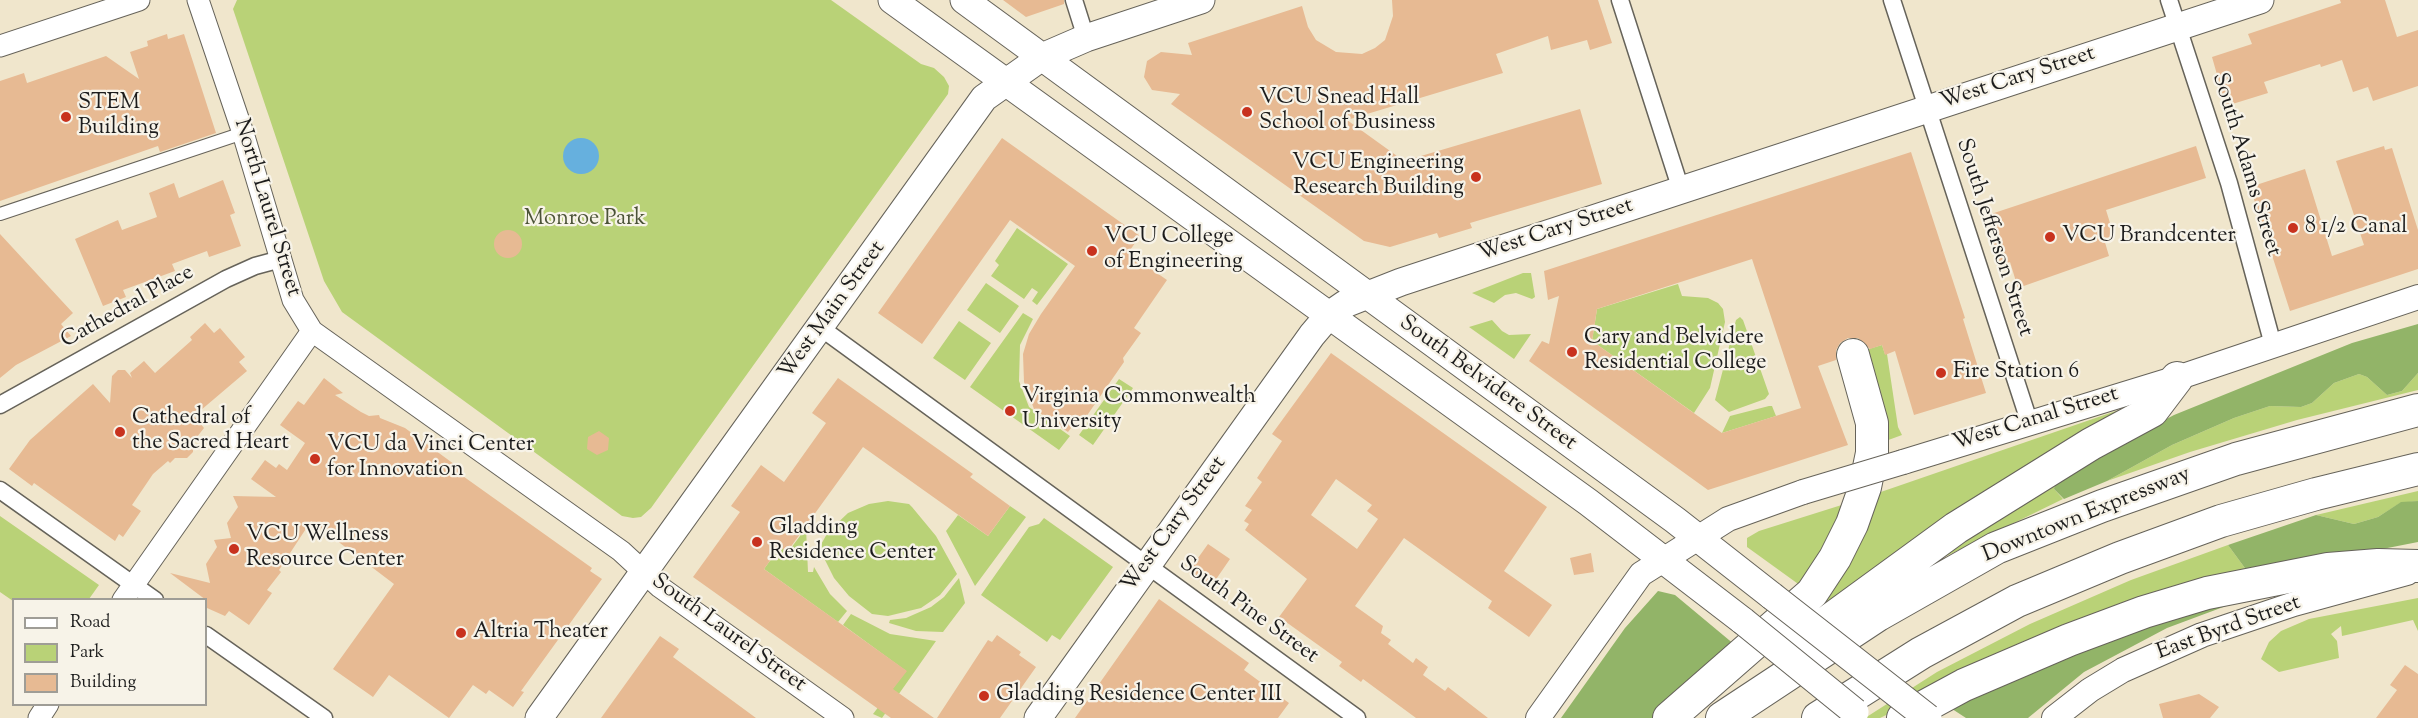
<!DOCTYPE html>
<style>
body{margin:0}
#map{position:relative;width:2418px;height:718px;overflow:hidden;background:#f0e6cc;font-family:"Sorts Mill Goudy",serif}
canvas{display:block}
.legend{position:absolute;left:12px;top:598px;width:195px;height:108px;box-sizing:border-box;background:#f7f3e8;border:2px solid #9f9d96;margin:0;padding:8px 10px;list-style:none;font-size:18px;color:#1c1c1c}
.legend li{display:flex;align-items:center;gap:12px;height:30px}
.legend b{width:30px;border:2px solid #9f9d96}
</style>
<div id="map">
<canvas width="2418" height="718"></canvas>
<ul class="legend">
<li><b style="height:8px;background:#fff"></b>Road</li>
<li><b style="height:16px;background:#b9d277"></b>Park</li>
<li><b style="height:16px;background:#e7ba93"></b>Building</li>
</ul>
</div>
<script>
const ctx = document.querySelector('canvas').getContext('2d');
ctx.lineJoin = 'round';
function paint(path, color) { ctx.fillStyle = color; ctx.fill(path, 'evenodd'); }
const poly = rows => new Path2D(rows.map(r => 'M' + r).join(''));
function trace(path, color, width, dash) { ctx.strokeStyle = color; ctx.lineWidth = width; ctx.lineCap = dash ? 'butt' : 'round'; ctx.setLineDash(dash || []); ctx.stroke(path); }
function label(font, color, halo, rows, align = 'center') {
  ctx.font = font + ' "Sorts Mill Goudy",serif'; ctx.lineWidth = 4.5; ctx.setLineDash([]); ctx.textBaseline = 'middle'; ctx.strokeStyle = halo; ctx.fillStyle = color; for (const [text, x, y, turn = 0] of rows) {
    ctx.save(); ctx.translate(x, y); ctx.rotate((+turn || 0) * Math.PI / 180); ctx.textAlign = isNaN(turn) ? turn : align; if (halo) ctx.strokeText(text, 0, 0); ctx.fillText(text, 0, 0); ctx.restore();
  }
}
const green = poly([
 [237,0,831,0,921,64,934,68,944,77,949,86,948,94,651,508,641,517,633,518,622,516,342,312,324,281,233,9],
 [1017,228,1068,264,1037,305,1032,301,1038,292,1032,288,1024,299,991,276,999,265,995,261],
 [1523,273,1531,273,1535,297,1532,299,1516,293,1505,295,1494,303,1472,293],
 [986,283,1019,306,1000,333,967,310],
 [1678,284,1682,296,1708,298,1718,303,1723,309,1725,322,1710,388,1694,413,1592,341,1597,309],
 [1023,313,1033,319,1020,345,1019,381,1029,407,1070,436,1059,450,970,387],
 [1740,317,1743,320,1769,394,1765,399,1729,412,1715,400,1736,320],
 [1492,320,1502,331,1509,335,1531,334,1514,359,1469,327],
 [959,321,991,343,965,380,933,358],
 [1882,345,1885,354,1887,354,1898,427,1902,435,1883,442,1862,351],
 [2418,373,2418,390,2297,420,2190,452,2107,481,2172,445,2234,418,2270,406,2301,407,2312,403,2334,383,2359,374,2367,377,2387,395,2402,391],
 [1119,379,1133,388,1093,445,1079,435],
 [2142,402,1830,609,1815,598,1875,494],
 [1769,406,1772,406,1776,416,1722,433,1730,416],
 [2056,478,2054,489,2063,499,1924,567],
 [2418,491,2418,501,2400,503,2378,517,2354,524,2316,515],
 [888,501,909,504,912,507,936,536,957,574,940,595,921,608,888,616,872,614,849,596,834,578,819,548,828,532,848,513,869,504],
 [1848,503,1801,586,1747,547,1747,538,1759,531],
 [1010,506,1026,517,975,586,946,531,958,515,988,536],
 [0,516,99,585,89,599,13,601,0,592],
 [1044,518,1113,567,1060,640,1052,635,1047,642,981,595,1029,527,1039,524],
 [806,528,808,572,813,572,814,567,830,594,847,611,838,622,764,569,780,547,788,552],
 [2228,545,2250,575,1936,691,1880,718,1865,718,1937,672,2030,624,2131,580],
 [959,578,965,603,943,632,916,631,889,623,890,620,906,618,931,607,944,597],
 [2418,598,2418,631,2413,620,2342,636,2341,626,2331,634,2337,641,2339,658,2279,672,2261,659,2269,642,2281,631,2309,619],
 [851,614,890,634,936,641,882,718,873,714,906,671,843,625]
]);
const forest = poly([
 [2418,324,2418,373,2402,391,2387,395,2367,377,2359,374,2334,383,2312,403,2301,407,2270,406,2234,418,2172,445,2107,481,2064,499,2054,489,2056,478,2174,415,2352,343],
 [2418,501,2418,542,2250,575,2228,545,2316,515,2354,524,2378,517,2401,502],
 [2313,580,2226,606,2167,628,2084,672,2028,718,1966,718,1946,705,2124,629],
 [1658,591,1675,595,1735,645,1656,718,1561,718,1625,628]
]);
const water = poly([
 '563 156a18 18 0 1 1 36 0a18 18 0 1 1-36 0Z'
]);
const building = poly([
 [1003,0,1064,0,1064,4,1026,17],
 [1392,0,1598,0,1612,43,1590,50,1587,40,1551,50,1548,36,1496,54,1503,73,1347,120,1404,161,1580,109,1602,184,1470,223,1472,228,1439,238,1437,233,1390,247,1364,241,1171,104,1180,94,1152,90,1144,77,1147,61,1161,52,1192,55,1188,43,1302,6,1308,27,1316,40,1336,52,1362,54,1375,48,1385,40,1393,16],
 [2340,0,2385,0,2397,37,2418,30,2418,86,2373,101,2368,87,2353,92,2342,60,2321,67,2320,64,2264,82,2268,93,2226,106,2212,57,2252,44,2248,34,2341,3],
 [167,34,168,39,184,34,216,133,160,152,158,146,0,201,0,81,24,73,27,83,106,56,139,79,130,52,148,46,147,41],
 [1002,138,1140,236,1128,253,1167,280,1134,328,1141,333,1123,358,1124,362,1079,427,1074,424,1068,432,1034,409,1024,382,1023,354,1029,334,1041,314,1075,266,1010,220,922,344,878,313],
 [2196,146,2206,178,2106,210,2114,236,2104,239,2109,256,2018,288,2010,262,2000,265,1985,216],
 [2384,146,2385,150,2392,148,2418,230,2418,269,2290,311,2250,187,2305,169,2332,256,2364,245,2336,161],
 [1911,152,1965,318,1963,319,1986,393,1914,415,1895,351,1885,355,1882,345,1870,349,1858,338,1848,338,1840,343,1836,350,1836,360,1818,366,1848,445,1708,490,1529,361,1542,341,1549,344,1559,296,1548,300,1544,271],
 [1752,259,1801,408,1722,433,1592,341,1597,309],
 [223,180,235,213,230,215,241,246,209,257,207,251,172,264,175,271,123,290,126,297,103,306,75,239,118,220,122,230,157,217,149,193,174,183,179,198],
 '494 244a14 14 0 1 1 28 0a14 14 0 1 1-28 0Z',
 [0,234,73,313,61,324,71,336,16,365,0,378],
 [205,323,214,333,220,328,232,342,245,357,239,362,247,371,194,416,204,428,193,442,193,452,187,458,175,458,170,463,168,461,153,474,132,505,141,511,123,537,119,534,115,541,34,483,32,486,9,469,30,440,93,384,110,403,112,376,118,370,125,370,132,378,130,373,144,361,155,373,192,340,190,337],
 [1331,353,1547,507,1504,571,1552,605,1529,637,1488,608,1492,601,1404,538,1355,606,1383,626,1381,633,1391,640,1388,644,1413,663,1416,658,1428,667,1423,675,1445,691,1448,687,1488,718,1416,718,1363,679,1361,682,1339,666,1342,662,1279,617,1307,579,1245,530,1249,524,1244,521,1252,510,1245,506,1262,482,1257,478,1282,441,1272,434],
 [1336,479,1372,505,1367,511,1378,519,1357,549,1311,515],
 [324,378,343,393,335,395,361,412,369,416,379,415,380,418,405,428,462,470,460,474,592,568,590,571,602,579,521,691,524,692,513,707,489,690,486,694,473,685,449,718,389,675,373,697,333,669,394,584,311,521,279,570,281,572,267,590,272,593,249,625,229,611,225,616,207,608,206,600,170,573,210,583,206,564,217,547,214,540,231,538,227,523,238,507,233,496,276,497,251,479,265,460,276,468,279,464,287,470,305,443,280,425,298,401,304,405],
 [838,378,973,474,970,477,1010,506,988,536,863,447,787,552,780,547,764,569,907,671,893,689,934,718,891,718,693,577,740,512,731,506,761,465,784,482,826,423,812,413],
 [599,431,609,438,608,450,597,455,587,449,588,437],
 [1208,544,1230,559,1210,588,1188,572],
 [1591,553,1594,572,1574,575,1570,558],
 [1159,599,1249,663,1244,670,1289,703,1278,718,1075,718],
 [997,635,1021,652,1019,655,1036,667,1000,718,937,718,988,640,992,642],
 [660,636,679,649,673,657,756,718,601,718],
 [2405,665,2418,674,2418,718,2376,718,2397,690,2390,685],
 [2199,694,2219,707,2210,718,2163,718,2159,704]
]);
const pedestrian = poly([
 [0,214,243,133]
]);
const minor = poly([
 [1074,0,1086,38],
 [1620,0,1681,190],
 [1892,0,2029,421],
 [2169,0,2229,183,2273,345],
 [821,328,1357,718],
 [0,405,226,279,255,266,281,259],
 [0,490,155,600],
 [206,635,324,718]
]);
const tertiary = poly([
 [198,0,243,133,293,300,312,331,621,551,660,587,843,718],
 [0,46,139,0],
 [123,600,312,331],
 [39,718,48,704]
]);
const secondary = poly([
 [1903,462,2177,378,2418,297],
 [1538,718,1641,574,1728,519,1803,492],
 [2054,718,2090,690,2123,670,2202,635,2294,604,2407,573]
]);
const primary = poly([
 [892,0,1588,502,1743,621],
 [964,0,1675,520,1772,596],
 [539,718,984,98,1042,57,1086,38,1201,0],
 [1038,718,1312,335,1329,315,1345,304,1401,282,2260,0]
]);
const motorway = poly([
 [1797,644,1956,528,2091,444,2152,411,2177,378],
 [1669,718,1812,593,1835,558,1852,524,1865,487,1872,453,1872,423,1853,355],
 [1722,718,1878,615,1996,548,2102,506,2236,459,2418,410],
 [1818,718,1921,653,2017,601,2120,558,2221,521,2316,494,2418,469],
 [1903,718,1964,685,2069,640,2144,612,2207,593,2328,569,2378,565,2418,566]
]);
const secondaryBridge = poly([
 [1803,492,1903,462]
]);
const primaryBridge = poly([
 [1772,596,1928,718],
 [1743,621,1855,712]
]);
const markers = [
 [1247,112,6,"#c8321e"],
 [66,117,6,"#c8321e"],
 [1476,177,6,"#c8321e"],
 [2293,228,6,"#c8321e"],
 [2050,237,6,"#c8321e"],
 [1092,251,6,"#c8321e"],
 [1572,352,6,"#c8321e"],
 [1941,373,6,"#c8321e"],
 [1010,411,6,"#c8321e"],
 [120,432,6,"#c8321e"],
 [315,459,6,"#c8321e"],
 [757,542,6,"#c8321e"],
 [234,549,6,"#c8321e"],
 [461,633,6,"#c8321e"],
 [984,696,6,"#c8321e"]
];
const streetNames = [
 ["West Cary Street",2018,79,-18],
 ["South Adams Street",2245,165,73],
 ["North Laurel Street",266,208,73],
 ["West Cary Street",1556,231,-18],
 ["South Jefferson Street",1993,238,72],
 ["Cathedral Place",128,308,-29],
 ["West Main Street",833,311,-54],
 ["South Belvidere Street",1487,384,36],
 ["West Canal Street",2036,420,-17],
 ["Downtown Expressway",2087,516,-22],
 ["West Cary Street",1175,525,-54],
 ["South Pine Street",1248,611,36],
 ["East Byrd Street",2229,629,-20],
 ["South Laurel Street",728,634,36]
];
const poiNames = [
 ["VCU Snead Hall",1259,99],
 ["School of Business",1259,124],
 ["STEM",78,104],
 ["Building",78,129],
 ["VCU Engineering",1464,164,"right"],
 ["Research Building",1464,189,"right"],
 ["8 1/2 Canal",2305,228],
 ["VCU Brandcenter",2062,237],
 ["VCU College",1104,238],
 ["of Engineering",1104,263],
 ["Cary and Belvidere",1584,339],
 ["Residential College",1584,364],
 ["Fire Station 6",1953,373],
 ["Virginia Commonwealth",1022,398],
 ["University",1022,423],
 ["Cathedral of",132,419],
 ["the Sacred Heart",132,444],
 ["VCU da Vinci Center",327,446],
 ["for Innovation",327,471],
 ["Gladding",769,529],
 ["Residence Center",769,554],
 ["VCU Wellness",246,536],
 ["Resource Center",246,561],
 ["Altria Theater",473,633],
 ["Gladding Residence Center III",996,696]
];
const parkNames = [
 ["Monroe Park",585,220]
];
paint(green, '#b9d277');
paint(forest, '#92b468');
paint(water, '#66b0de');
paint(building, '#e7ba93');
trace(pedestrian, '#66635a', 14);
trace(minor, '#66635a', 19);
trace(tertiary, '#66635a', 23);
trace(secondary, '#66635a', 26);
trace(primary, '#66635a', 29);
trace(motorway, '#66635a', 34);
trace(pedestrian, '#fff', 12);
trace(minor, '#fff', 16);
trace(tertiary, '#fff', 21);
trace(secondary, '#fff', 24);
trace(primary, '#fff', 27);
trace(motorway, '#fff', 32);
trace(secondaryBridge, '#66635a', 26, []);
trace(primaryBridge, '#66635a', 29, []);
trace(secondaryBridge, '#fff', 24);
trace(primaryBridge, '#fff', 27);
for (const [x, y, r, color] of markers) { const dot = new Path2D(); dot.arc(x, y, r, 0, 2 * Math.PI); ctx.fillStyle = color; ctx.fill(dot); trace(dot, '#f7f3e8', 2); }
label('22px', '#1c1c1c', '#f7f3e8', streetNames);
label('22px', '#1c1c1c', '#f7f3e8', poiNames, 'left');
label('22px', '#4b5337', '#f7f3e8', parkNames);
</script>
